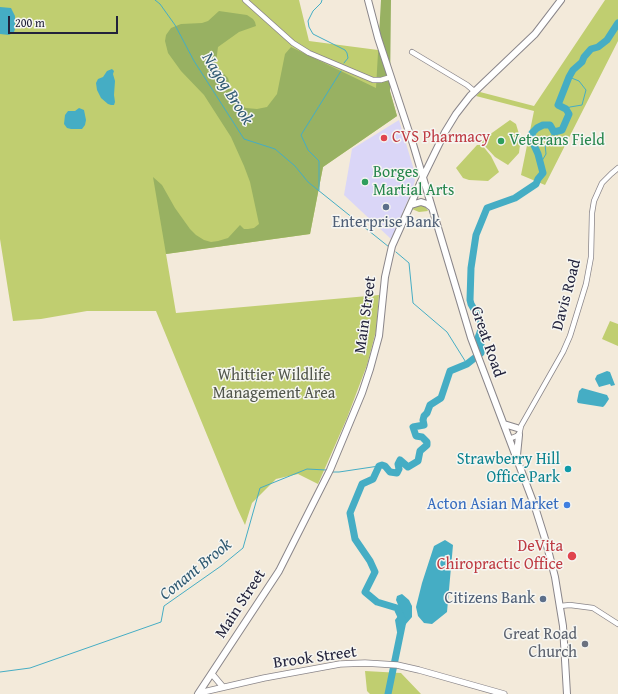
<!DOCTYPE html>
<style>
body{margin:0}
#map{position:relative;width:618px;height:694px;overflow:hidden;background:#f3eada;font-family:"Gentium Book Plus",serif}
canvas{display:block}
.scale{position:absolute;left:8px;top:16px;width:110px;height:18px;box-sizing:border-box;border:2px solid #22223b;border-top:0;padding-left:5px;font-size:12px;line-height:14px;white-space:nowrap;color:#22223b;-webkit-text-stroke:3px #f6f6f2;paint-order:stroke}
</style>
<div id="map">
<canvas width="618" height="694"></canvas>
<div class="scale">200 m</div>
</div>
<script>
const ctx = document.querySelector('canvas').getContext('2d');
ctx.lineJoin = 'round';
function paint(path, color) { ctx.fillStyle = color; ctx.fill(path, 'evenodd'); }
const poly = rows => new Path2D(rows.map(r => 'M' + r).join(''));
function trace(path, color, width, dash) { ctx.strokeStyle = color; ctx.lineWidth = width; ctx.lineCap = dash ? 'butt' : 'round'; ctx.setLineDash(dash || []); ctx.stroke(path); }
function label(font, color, halo, rows, align = 'center') {
  ctx.font = font + ' "Gentium Book Plus",serif'; ctx.lineWidth = 3; ctx.setLineDash([]); ctx.textBaseline = 'middle'; ctx.strokeStyle = halo; ctx.fillStyle = color; for (const [text, x, y, turn = 0] of rows) {
    ctx.save(); ctx.translate(x, y); ctx.rotate((+turn || 0) * Math.PI / 180); ctx.textAlign = isNaN(turn) ? turn : align; if (halo) ctx.strokeText(text, 0, 0); ctx.fillText(text, 0, 0); ctx.restore();
  }
}
const built = poly([
 [399,120,414,170,415,181,411,193,391,239,344,195,352,149]
]);
const green = poly([
 [0,0,299,0,309,41,378,50,397,116,323,167,310,234,166,254,176,313,379,295,376,331,367,365,347,418,318,484,298,474,276,479,252,503,245,525,237,508,156,311,87,311,41,319,13,321,0,239],
 [605,0,618,0,618,41,545,185,521,175,534,111,476,96,480,92,534,106],
 [510,120,516,124,519,134,520,145,519,153,508,165,495,157,482,143,482,140],
 [477,145,482,145,491,156,499,172,488,181,469,180,463,178,456,168],
 [418,204,425,206,428,211,419,212,412,209],
 [610,321,618,324,618,346,602,339],
 [365,671,401,673,421,694,370,694,367,691]
]);
const forest = poly([
 [381,0,391,0,390,91,397,116,323,167,310,234,166,254,153,177,162,185,175,208,190,229,196,235,204,240,211,242,218,241,228,238,240,225,244,229,248,229,254,228,259,224,250,182,244,166,231,137,204,95,181,71,168,53,165,41,166,35,171,28,181,24,202,23,208,21,219,11,247,15,253,19,255,22,256,26,239,32,218,47,216,62,219,69,228,78,234,99,238,104,246,108,257,109,267,107,277,94,285,54,291,47,376,88]
]);
const water = poly([
 [0,7,11,8,15,16,15,29,14,32,9,35,0,34],
 [112,69,114,71,113,74,115,81,114,95,115,102,114,105,111,105,108,104,101,98,97,90,96,83,98,79,103,77,107,71],
 [79,108,84,110,86,120,85,125,82,129,71,129,67,128,64,124,65,115,68,111,75,111],
 [607,371,610,372,615,385,611,386,610,384,599,387,595,379,597,375],
 [582,388,607,395,609,399,605,405,603,407,578,403,577,401,579,391],
 [445,540,453,545,447,612,432,624,424,623,418,616,416,607,422,583,434,546],
 [402,594,409,600,412,606,412,617,399,632,397,632,395,620,398,616,399,607,396,600,397,596]
]);
const stream = poly([
 [155,0,160,4,175,25,194,61,244,139,275,149,295,166,308,182,389,247],
 [322,0,321,3,313,11,308,21,309,27,313,34,345,50,347,53,348,58,344,63],
 [566,109,570,107,582,105,586,90,579,81,569,77],
 [540,164,546,154,545,144,554,132],
 [319,190,319,161,308,150,301,135,341,71],
 [396,252,409,263,413,303,447,332,467,364],
 [333,472,339,472,379,466],
 [0,672,30,668,161,622,164,606,221,566,243,548,260,488,307,469,326,470]
]);
const river = poly([
 [388,694,403,621,397,608,377,602,365,592,375,572,370,561,355,539,350,513,362,484,373,479,379,466,382,465,385,466,390,472,397,473,399,469,398,464,400,460,408,467,418,461,420,451,427,445,427,442,422,437,416,436,413,427,424,425,423,420,424,416,427,413,430,405,441,398,450,371,467,364,481,353,481,345,478,338,482,327,479,318,471,304,470,300,471,268,476,235,487,208,515,198,536,184,538,179,543,173,538,154,534,145,532,133,537,128,543,125,550,125,554,132,562,130,569,114,566,109,558,105,569,77,573,70,582,62,584,57,591,49,598,47,607,40,618,23]
]);
const minor = poly([
 [245,0,293,43,309,53,373,80,381,80,391,77],
 [412,52,467,85,474,91],
 [509,439,519,435,521,426,563,352,570,336,586,284,591,257,592,213,594,201,602,183,611,174,618,168],
 [560,606,570,605,593,608,618,624]
]);
const tertiary = poly([
 [212,674,223,687],
 [199,693,264,678,340,664,365,663,397,665,419,670,504,694]
]);
const secondary = poly([
 [368,0,378,38,413,144,471,338,535,507,546,542,555,577,563,626,567,694],
 [411,205,421,202,427,204,432,208],
 [504,424,517,428],
 [517,455,519,435],
 [198,694,279,571,330,470,362,393,370,369,379,336,385,277,392,246,423,177,445,132,456,114,470,96,535,34,561,0]
]);
const markers = [
 [384,138,4,"#e0444e"],
 [501,141,4,"#2e9e5b"],
 [365,182,4,"#2e9e5b"],
 [386,207,4,"#5c6f8a"],
 [568,469,4,"#0f9aa8"],
 [567,505,4,"#3f7fe0"],
 [572,556,5,"#e0444e"],
 [543,599,4,"#5c6f8a"],
 [585,644,4,"#6b7280"]
];
const healthNames = [
 ["CVS Pharmacy",392,138],
 ["DeVita",563,547,"right"],
 ["Chiropractic Office",563,565,"right"]
];
const leisureNames = [
 ["Veterans Field",509,141],
 ["Borges",373,173],
 ["Martial Arts",373,191]
];
const serviceNames = [
 ["Enterprise Bank",386,223],
 ["Citizens Bank",535,599,"right"]
];
const streetNames = [
 ["Davis Road",567,295,-75],
 ["Main Street",366,315,-82],
 ["Great Road",487,342,71],
 ["Main Street",241,604,-57],
 ["Brook Street",315,658,-8]
];
const parkNames = [
 ["Whittier Wildlife",274,376],
 ["Management Area",274,394]
];
const cultureNames = [
 ["Strawberry Hill",560,460],
 ["Office Park",560,478]
];
const shopNames = [
 ["Acton Asian Market",559,505]
];
const worshipNames = [
 ["Great Road",577,635],
 ["Church",577,653]
];
const waterNames = [
 ["Nagog Brook",227,89,58],
 ["Conant Brook",196,570,-39]
];
paint(built, '#dad6f7');
paint(green, '#c0ce70');
paint(forest, '#98b162');
paint(water, '#45adc4');
trace(stream, '#45adc4', 1);
trace(river, '#45adc4', 7);
trace(minor, '#8a868a', 6);
trace(tertiary, '#8a868a', 7);
trace(secondary, '#8a868a', 8);
trace(minor, '#fff', 4.5);
trace(tertiary, '#fff', 5.5);
trace(secondary, '#fff', 6);
for (const [x, y, r, color] of markers) { const dot = new Path2D(); dot.arc(x, y, r, 0, 2 * Math.PI); ctx.fillStyle = color; ctx.fill(dot); trace(dot, '#f6f6f2', 1.5); }
label('16px', '#be3a42', '#f6f6f2', healthNames, 'left');
label('16px', '#27864d', '#f6f6f2', leisureNames, 'left');
label('16px', '#4e5e75', '#f6f6f2', serviceNames);
label('16px', '#22223b', '#f6f6f2', streetNames);
label('16px', '#51564b', '#f6f6f2', parkNames);
label('16px', '#0d838f', '#f6f6f2', cultureNames, 'right');
label('16px', '#366cbe', '#f6f6f2', shopNames, 'right');
label('16px', '#5b616d', '#f6f6f2', worshipNames, 'right');
label('italic 17px', '#305a72', '#f6f6f2', waterNames);
</script>
